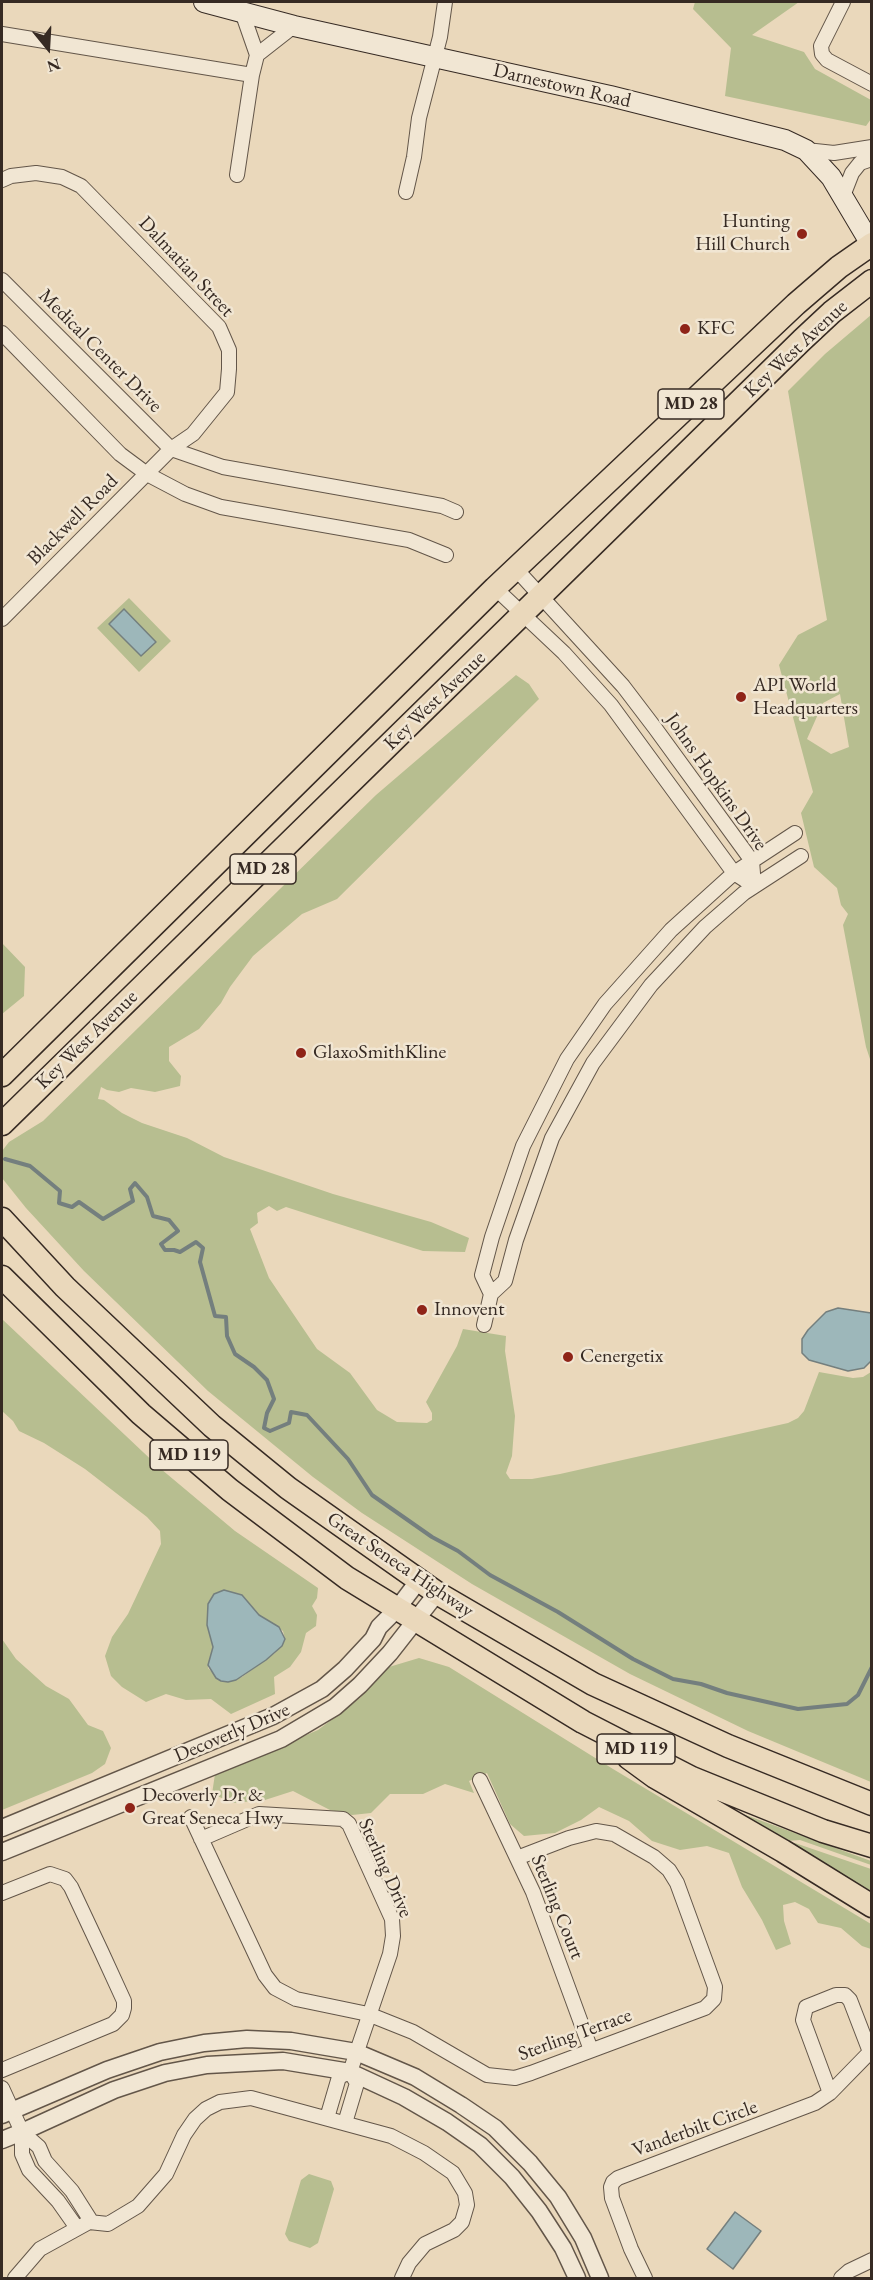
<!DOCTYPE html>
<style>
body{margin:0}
#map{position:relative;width:873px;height:2280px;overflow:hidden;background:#ead8bb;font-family:"EB Garamond",serif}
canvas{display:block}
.frame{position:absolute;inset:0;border:3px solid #362a23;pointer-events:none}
.north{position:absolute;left:18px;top:18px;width:60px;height:60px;-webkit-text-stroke:4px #f1e6d3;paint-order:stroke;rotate:162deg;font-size:16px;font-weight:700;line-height:24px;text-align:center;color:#362a23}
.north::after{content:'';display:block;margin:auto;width:21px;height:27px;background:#362a23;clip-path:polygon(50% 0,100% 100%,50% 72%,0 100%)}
</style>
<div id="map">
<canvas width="873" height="2280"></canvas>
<div class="frame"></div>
<div class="north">N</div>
</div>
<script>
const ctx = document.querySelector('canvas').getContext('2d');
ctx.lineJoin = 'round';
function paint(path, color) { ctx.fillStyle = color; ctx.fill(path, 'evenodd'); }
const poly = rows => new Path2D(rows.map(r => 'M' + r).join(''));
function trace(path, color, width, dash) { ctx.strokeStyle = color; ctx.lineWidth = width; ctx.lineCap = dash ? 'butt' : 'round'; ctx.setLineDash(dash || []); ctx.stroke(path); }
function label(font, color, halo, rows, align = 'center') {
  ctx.font = font + ' "EB Garamond",serif'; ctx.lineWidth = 5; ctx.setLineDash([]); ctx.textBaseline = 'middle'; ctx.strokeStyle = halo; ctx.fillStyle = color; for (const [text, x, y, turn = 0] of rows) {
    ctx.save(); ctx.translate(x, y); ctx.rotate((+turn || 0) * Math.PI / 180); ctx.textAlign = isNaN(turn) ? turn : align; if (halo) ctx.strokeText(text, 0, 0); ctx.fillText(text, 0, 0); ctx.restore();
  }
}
const green = poly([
 [695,2,799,2,752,35,804,52,815,69,871,100,871,119,866,126,725,96,731,48,693,9],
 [871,315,871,1062,866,1047,843,925,848,914,841,905,837,888,814,867,801,813,813,792,779,665,798,635,827,620,788,391,825,354],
 [840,694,849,747,831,754,807,739,823,703],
 [129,598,171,641,139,672,97,628],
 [516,675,529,684,539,699,337,899,302,914,253,956,230,987,221,1003,199,1029,169,1047,169,1061,181,1076,180,1086,155,1092,131,1088,119,1092,107,1090,101,1087,98,1099,104,1100,122,1113,142,1123,187,1138,224,1157,333,1194,431,1222,469,1238,465,1252,423,1251,286,1207,277,1211,269,1206,257,1213,258,1223,250,1229,269,1278,317,1349,350,1373,377,1410,397,1422,427,1423,432,1420,432,1413,426,1402,457,1346,463,1329,506,1336,505,1351,515,1416,512,1456,506,1473,510,1479,532,1479,560,1474,788,1423,798,1418,804,1411,819,1372,853,1378,863,1377,871,1372,871,1782,748,1731,630,1674,472,1584,362,1513,313,1477,208,1391,84,1271,26,1208,2,1178,2,1151,9,1142,43,1121,376,795],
 [2,943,25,967,24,996,2,1014],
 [2,1319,161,1469,235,1531,318,1588,317,1598,312,1606,317,1615,316,1626,306,1633,301,1652,290,1667,274,1677,275,1694,231,1714,211,1699,186,1700,166,1694,146,1702,122,1687,111,1676,105,1656,112,1637,128,1614,161,1544,160,1531,147,1517,85,1469,44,1443,19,1431,13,1421,2,1411],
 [224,1590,242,1595,259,1615,283,1631,285,1639,275,1653,242,1677,221,1681,208,1668,213,1647,207,1625,208,1612],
 [2,1639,16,1659,46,1686,69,1699,88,1725,103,1731,111,1748,105,1764,92,1773,2,1810],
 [419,1658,449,1667,613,1769,871,1924,871,1949,862,1946,841,1928,818,1923,809,1909,795,1902,783,1905,784,1921,791,1944,776,1950,762,1920,742,1887,729,1853,707,1846,680,1850,652,1841,629,1821,599,1807,581,1820,555,1833,524,1836,510,1824,487,1773,469,1781,474,1793,445,1784,423,1794,390,1794,371,1813,352,1815,330,1810,293,1791,265,1800,234,1803,212,1794,215,1774,318,1730,360,1698,389,1667],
 [732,1810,871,1861,871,1865,800,1840,787,1841],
 [795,1843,871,1869,871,1901,791,1844],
 [309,2174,331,2181,334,2189,318,2243,310,2248,289,2241,285,2234,301,2180]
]);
const water = poly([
 [124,609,156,642,141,656,109,624,124,609],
 [838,1308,871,1313,871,1361,864,1368,848,1371,809,1360,802,1353,802,1339,808,1330,826,1312,838,1308],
 [224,1590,242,1595,259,1615,279,1627,285,1639,282,1646,266,1660,236,1680,228,1682,221,1681,216,1678,208,1665,213,1647,207,1625,208,1604,214,1594,224,1590],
 [735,2212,761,2231,733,2269,707,2249,735,2212]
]);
const stream = poly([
 [5,1159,30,1166,60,1191,59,1203,72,1207,79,1202,103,1219,133,1201,130,1189,135,1183,147,1197,153,1216,169,1220,178,1231,161,1244,165,1250,174,1250,180,1252,196,1242,203,1248,200,1262,215,1316,226,1317,227,1336,235,1354,254,1367,267,1380,274,1399,267,1413,264,1428,270,1431,289,1423,291,1412,307,1415,348,1459,372,1495,432,1537,458,1551,490,1575,558,1612,633,1659,673,1679,701,1684,727,1693,798,1709,847,1704,858,1695,872,1667]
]);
const minor = poly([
 [843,2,821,46,822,54,827,60,872,84],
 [242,12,257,55,252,75],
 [2,34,252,75,237,175],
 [257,55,294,26],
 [806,150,834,153,872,147],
 [2,180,11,176,36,173,62,177,81,186,219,327,229,350,229,369,227,392,193,434,171,449,2,619],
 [406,192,414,157,419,118,440,37,445,2],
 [843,196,852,173,860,163,872,159],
 [2,280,171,449,223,467,442,506,456,512],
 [2,333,120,454,147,474,185,494,221,507,409,540,446,555],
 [515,568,623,686,655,728,752,861,754,886],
 [495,588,564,653,611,705,734,873,754,886],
 [491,1294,505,1281,516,1240,552,1138,593,1063,651,985,705,927,744,893,801,856],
 [484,1325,491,1294,482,1275,492,1237,523,1146,567,1059,605,1004,671,930,734,873,795,833],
 [480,1780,533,1892,591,2050],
 [191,1817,265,1975,275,1988,296,1999,368,2014,413,2032,487,2075,515,2078,531,2073,705,2008,714,1999,715,1987,677,1883,669,1870,654,1857,614,1834,596,1831,569,1838,517,1858],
 [201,1839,259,1814,343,1819,349,1824,392,1919,393,1936,390,1954,350,2072],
 [2,1893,50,1874,65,1879,71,1887,102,1953,124,2001,124,2008,122,2015,113,2024,2,2070],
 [2,2088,22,2132,39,2147,45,2161,72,2191,91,2221],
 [830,2093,803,2020,806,2007,836,1995,845,1995,850,2000,870,2052],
 [327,2118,339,2077,350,2072],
 [345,2123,357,2083,350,2072],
 [22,2132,22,2154,29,2170,58,2201,77,2228],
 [15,2278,40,2249,89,2222,108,2224,138,2206,166,2174,184,2135,195,2119,206,2109,220,2102,251,2098,391,2136,424,2153,453,2173,465,2193,467,2205,462,2222,454,2230,425,2244,409,2263,402,2278],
 [645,2278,631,2249,612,2198,611,2187,613,2182,618,2178,815,2103,830,2093,872,2050],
 [841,2278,849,2271,872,2260]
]);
const tertiary = poly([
 [2,1828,273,1716,322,1689,345,1669,373,1639,379,1627,397,1609,419,1580],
 [2,1852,281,1739,335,1707,360,1685,390,1653,437,1593],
 [2,2115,107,2070,160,2052,204,2043,247,2039,291,2041,356,2052,415,2077,461,2105,495,2128,530,2163,558,2197,583,2238,600,2278],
 [2,2140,22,2132,114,2090,165,2073,207,2065,283,2061,350,2072,404,2097,447,2122,480,2145,512,2177,539,2211,563,2248,577,2278]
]);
const secondary = poly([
 [204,2,294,26,610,96,785,140,806,150,831,177,872,246]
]);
const primary = poly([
 [2,1075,495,588,796,304,839,267,872,244],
 [2,1124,802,340,832,312,872,281],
 [2,1219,65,1287,212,1426,288,1488,437,1593,593,1684,728,1746,872,1804],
 [2,1277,141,1414,230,1490,347,1578,583,1722,692,1778,823,1831,872,1846],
 [629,1758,655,1777,783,1851,872,1906]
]);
const markers = [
 [802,234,6,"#8f2418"],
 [685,329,6,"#8f2418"],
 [741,697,6,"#8f2418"],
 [301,1053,6,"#8f2418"],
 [422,1310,6,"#8f2418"],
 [568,1357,6,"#8f2418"],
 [130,1808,6,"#8f2418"]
];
const shields = [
 [691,404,66],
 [263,869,66],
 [189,1455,78],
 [636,1749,78]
];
const shieldNames = [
 ["MD 28",691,404],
 ["MD 28",263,869],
 ["MD 119",189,1455],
 ["MD 119",636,1749]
];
const streetNames = [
 ["Darnestown Road",562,86,13],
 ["Dalmatian Street",186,267,47],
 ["Key West Avenue",796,349,-43],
 ["Medical Center Drive",100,351,45],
 ["Blackwell Road",73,520,-45],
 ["Key West Avenue",435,701,-44],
 ["Johns Hopkins Drive",716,782,55],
 ["Key West Avenue",87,1040,-44],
 ["Great Seneca Highway",400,1565,34],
 ["Decoverly Drive",232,1733,-23],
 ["Sterling Drive",385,1868,66],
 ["Sterling Court",557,1907,68],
 ["Sterling Terrace",575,2035,-20],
 ["Vanderbilt Circle",695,2129,-20]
];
const poiNames = [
 ["Hunting",790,222,"right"],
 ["Hill Church",790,245,"right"],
 ["KFC",697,329],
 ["API World",753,686],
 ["Headquarters",753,709],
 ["GlaxoSmithKline",313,1053],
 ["Innovent",434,1310],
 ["Cenergetix",580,1357],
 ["Decoverly Dr &",142,1796],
 ["Great Seneca Hwy",142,1819]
];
paint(green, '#b7be90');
paint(water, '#9db7ba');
trace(water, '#747f7e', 1.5);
trace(stream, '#747f7e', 4);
trace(minor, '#635649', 16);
trace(tertiary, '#635649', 19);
trace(secondary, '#362a23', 22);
trace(primary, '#362a23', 25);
trace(minor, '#f1e6d3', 14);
trace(tertiary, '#f1e6d3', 16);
trace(secondary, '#f1e6d3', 20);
trace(primary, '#ead8bb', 22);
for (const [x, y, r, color] of markers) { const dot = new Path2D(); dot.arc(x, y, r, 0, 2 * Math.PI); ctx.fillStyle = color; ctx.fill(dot); trace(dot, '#f1e6d3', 2); }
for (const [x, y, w] of shields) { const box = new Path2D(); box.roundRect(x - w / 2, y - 15, w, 30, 4.5); ctx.fillStyle = '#f1e6d3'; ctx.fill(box); trace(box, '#362a23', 1.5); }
label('bold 18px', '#362a23', null, shieldNames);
label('20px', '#362a23', '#f1e6d3', streetNames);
label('20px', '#362a23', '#f1e6d3', poiNames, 'left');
</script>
